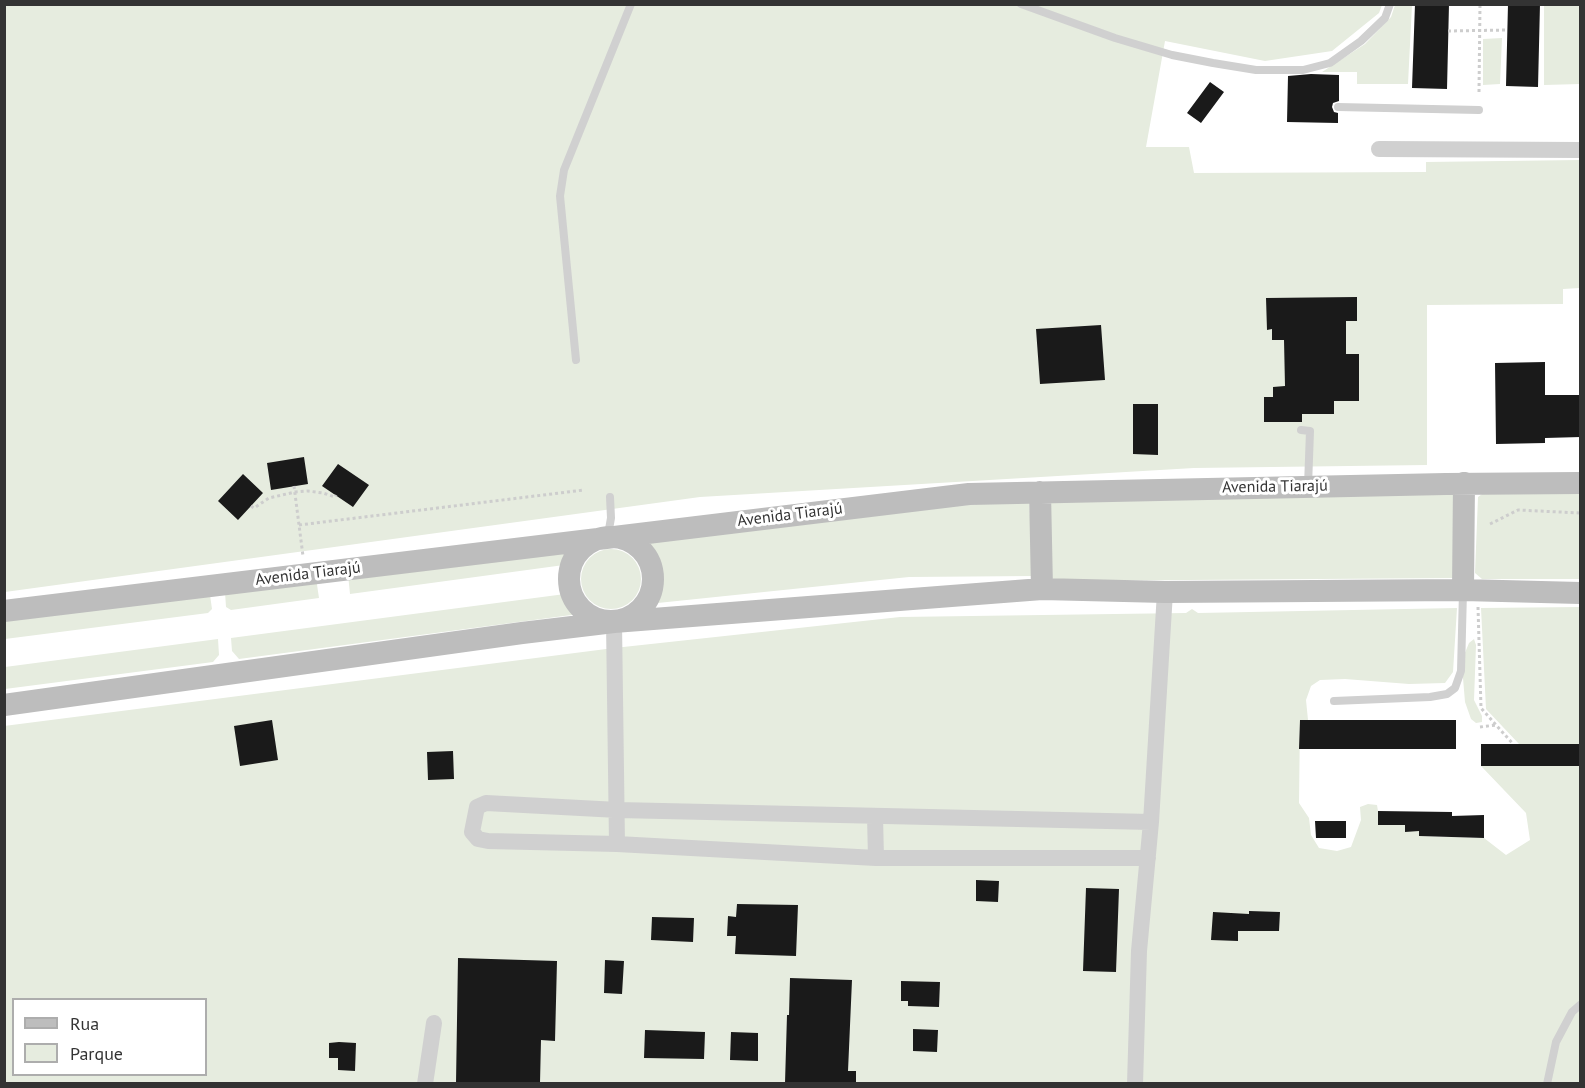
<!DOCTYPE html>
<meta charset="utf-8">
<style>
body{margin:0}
#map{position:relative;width:1585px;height:1088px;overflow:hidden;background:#fff;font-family:"PT Sans",sans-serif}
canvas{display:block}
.frame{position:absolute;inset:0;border:6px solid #333;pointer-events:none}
.legend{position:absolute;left:12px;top:998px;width:195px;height:78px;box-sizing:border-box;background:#fff;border:2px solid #adadad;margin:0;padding:8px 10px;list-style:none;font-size:18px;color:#333}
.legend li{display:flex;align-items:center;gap:12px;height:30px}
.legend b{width:30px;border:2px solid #adadad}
</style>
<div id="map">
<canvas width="1585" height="1088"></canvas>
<div class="frame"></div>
<ul class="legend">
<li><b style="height:8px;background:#bdbdbd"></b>Rua</li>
<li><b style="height:16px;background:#e6ecdf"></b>Parque</li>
</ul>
</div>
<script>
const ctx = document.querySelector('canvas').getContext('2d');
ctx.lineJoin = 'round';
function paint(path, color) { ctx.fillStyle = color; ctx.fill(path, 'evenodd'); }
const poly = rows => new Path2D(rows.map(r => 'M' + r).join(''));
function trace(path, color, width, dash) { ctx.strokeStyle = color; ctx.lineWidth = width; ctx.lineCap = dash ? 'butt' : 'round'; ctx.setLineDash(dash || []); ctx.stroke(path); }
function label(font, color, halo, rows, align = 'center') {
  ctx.font = font + ' "PT Sans",sans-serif'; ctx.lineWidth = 6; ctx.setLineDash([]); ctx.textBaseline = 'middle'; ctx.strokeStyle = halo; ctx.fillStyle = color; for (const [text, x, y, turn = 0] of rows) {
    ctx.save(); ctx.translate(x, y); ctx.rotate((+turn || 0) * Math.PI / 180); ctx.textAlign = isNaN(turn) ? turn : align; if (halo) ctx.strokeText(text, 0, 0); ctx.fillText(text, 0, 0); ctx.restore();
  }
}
const green = poly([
 [4,5,1382,5,1379,13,1332,51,1265,61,1165,41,1146,147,1189,147,1194,173,1426,172,1426,162,1580,160,1580,288,1563,289,1563,304,1427,305,1427,465,1194,468,700,497,5,592],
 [1395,5,1412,5,1408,84,1357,84,1357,72,1322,72,1365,44,1391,17],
 [1544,5,1580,5,1580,84,1544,85],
 [1502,38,1500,84,1483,85,1483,39],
 [1485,492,1580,492,1580,579,1482,579,1475,573,1478,497],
 [1455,493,1454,578,1055,581,1048,574,1051,502],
 [1029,499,1033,576,909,577,648,604,655,589,659,575,656,561,650,549,640,537],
 [576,546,564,565,350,594,348,574],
 '581 579a30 30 0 1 1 60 0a30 30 0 1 1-60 0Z',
 [316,578,319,598,231,610,226,607,225,592],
 [565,594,579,614,239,659,232,651,231,638],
 [210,595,212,609,208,613,5,639,4,617],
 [1580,607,1580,744,1519,744,1486,709,1481,608],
 [1457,608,1453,672,1445,683,1409,684,1345,679,1320,680,1311,686,1306,700,1308,720,1300,720,1299,803,1309,818,1311,835,1319,848,1337,851,1351,847,1361,820,1360,807,1368,804,1377,805,1378,811,1405,825,1405,831,1419,831,1420,836,1484,838,1506,855,1530,840,1526,813,1481,766,1580,766,1580,1083,5,1083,4,726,614,648,900,617,1186,613,1192,609,1198,613],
 [14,1000,206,1000,206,1074,14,1074],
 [218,639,219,655,213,662,5,689,5,667],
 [1474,639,1476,645,1474,700,1482,716,1482,722,1476,723,1471,719,1465,702,1463,678,1462,660,1469,643]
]);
const building = poly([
 [1415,4,1449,4,1447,89,1412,88],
 [1508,4,1540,4,1538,87,1506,86],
 [1311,74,1339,75,1339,101,1333,103,1332,107,1334,112,1338,113,1338,123,1287,122,1288,76],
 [1210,82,1224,92,1201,123,1187,113],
 [1357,297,1357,321,1346,321,1346,354,1359,354,1359,401,1334,401,1334,414,1302,414,1302,422,1264,422,1264,397,1273,397,1273,387,1285,386,1284,340,1272,340,1272,329,1267,330,1266,298],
 [1101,325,1105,380,1040,384,1036,329],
 [1545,362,1545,395,1581,395,1581,437,1545,438,1545,443,1496,444,1495,363],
 [1133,404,1158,404,1158,455,1133,454],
 [304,457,308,484,271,490,267,463],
 [338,464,369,485,353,507,322,486],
 [243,474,263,493,238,520,218,501],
 [272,720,278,760,240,766,234,726],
 [1300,720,1456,720,1456,749,1299,749],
 [1481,744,1581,744,1581,766,1481,766],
 [453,751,454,779,428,780,427,752],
 [1378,811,1452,812,1452,816,1484,815,1484,838,1419,836,1419,831,1405,832,1405,825,1378,825],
 [1315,821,1346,821,1346,838,1316,838],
 [976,880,999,881,998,902,976,901],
 [1086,888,1119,889,1116,972,1083,971],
 [737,904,798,905,796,956,735,954,736,936,727,936,728,916,736,917],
 [1249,911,1280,912,1279,931,1238,931,1238,941,1211,940,1213,912,1249,914],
 [652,917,694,918,693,942,651,940],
 [458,958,557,961,555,1041,541,1040,540,1083,456,1083],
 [605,960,624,961,622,994,604,993],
 [790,978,852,980,848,1071,856,1071,856,1083,785,1083,787,1015,789,1015],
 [901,981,940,982,939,1007,908,1006,908,1001,901,1001],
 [913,1029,938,1030,937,1052,913,1051],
 [645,1030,705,1032,704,1059,644,1058],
 [731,1032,758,1033,758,1061,730,1060],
 [339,1042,356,1043,355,1071,338,1070,338,1058,329,1058,329,1043]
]);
const path = poly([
 [1448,31,1507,30],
 [1479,92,1480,4],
 [294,486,303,556],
 [251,506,254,508,269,498,295,492,308,491,323,493,335,497,336,495],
 [1490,524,1518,510,1580,513],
 [299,525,584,490],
 [1478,607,1481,708,1513,744],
 [1480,727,1496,725]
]);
const lane = poly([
 [1021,4,1115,38,1172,55,1213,63,1256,70,1303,70,1330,63,1361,41,1385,18,1390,4],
 [1338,107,1479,110],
 [576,360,560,196,564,170,631,4],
 [1301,430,1310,431,1308,486],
 [608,535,611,518,610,497],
 [1334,701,1430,697,1447,694,1455,688,1461,671,1463,591],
 [1547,1084,1556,1042,1572,1012,1580,1005]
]);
const street = poly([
 [1379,149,1580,150],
 [614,622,617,844],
 [875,816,876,858],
 [1148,858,876,858,617,844,488,841,478,839,472,832,477,807,486,803,618,810,1151,822],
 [425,1084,434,1023],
 [1135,1084,1139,951,1151,822,1165,592]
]);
const secondary = poly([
 [1040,492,1042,589],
 '569 579a42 42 0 1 1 84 0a42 42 0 1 1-84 0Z',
 [1463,590,1464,483],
 [4,611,969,494,1446,484,1580,483],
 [4,705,522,633,614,622,1042,589,1165,592,1463,590,1580,593]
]);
const streetNames = [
 ["Avenida Tiarajú",1275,487,-1],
 ["Avenida Tiarajú",790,515,-7],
 ["Avenida Tiarajú",308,574,-7]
];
paint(green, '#e6ecdf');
paint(building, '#1a1a1a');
trace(path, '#cdcdcd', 3, [3, 3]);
trace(lane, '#d0d0d0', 8);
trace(street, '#d0d0d0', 16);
trace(secondary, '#bdbdbd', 22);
label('16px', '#333', '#fff', streetNames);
</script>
